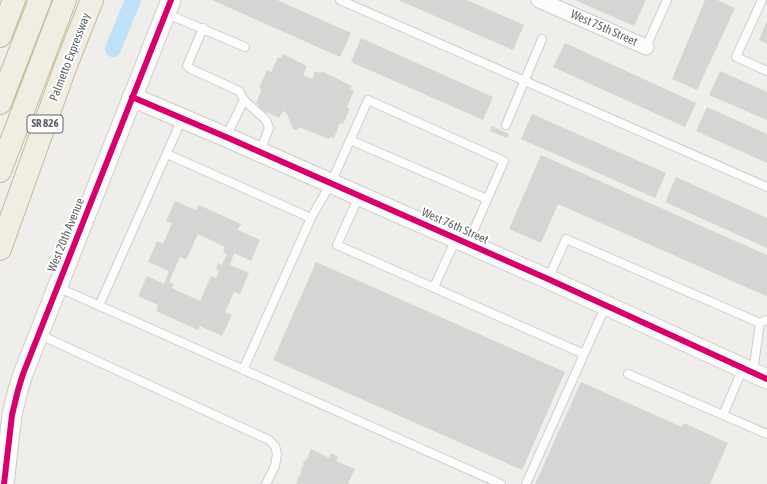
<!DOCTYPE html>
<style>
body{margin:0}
canvas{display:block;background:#efeeea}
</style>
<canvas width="767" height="484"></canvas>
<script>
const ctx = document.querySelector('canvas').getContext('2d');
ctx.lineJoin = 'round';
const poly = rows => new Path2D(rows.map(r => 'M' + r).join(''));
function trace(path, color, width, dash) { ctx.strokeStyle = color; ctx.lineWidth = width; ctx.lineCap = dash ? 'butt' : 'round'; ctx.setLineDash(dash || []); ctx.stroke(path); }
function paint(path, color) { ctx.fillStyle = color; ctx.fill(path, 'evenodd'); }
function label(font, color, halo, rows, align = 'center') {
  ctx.font = font + ' "Asap Condensed",sans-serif'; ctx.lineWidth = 4; ctx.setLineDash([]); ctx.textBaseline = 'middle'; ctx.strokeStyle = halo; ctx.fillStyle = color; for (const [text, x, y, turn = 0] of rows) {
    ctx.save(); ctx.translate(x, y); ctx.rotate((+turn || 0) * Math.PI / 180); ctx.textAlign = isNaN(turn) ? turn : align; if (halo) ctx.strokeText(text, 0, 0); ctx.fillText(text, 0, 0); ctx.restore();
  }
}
const canal = poly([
 [113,49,133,0]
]);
const building = poly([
 [212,0,277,0,351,33,340,57],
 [398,0,467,0,524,25,513,50],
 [575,0,646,0,634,26],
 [705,0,717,0,735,8,697,90,672,79],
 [767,21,767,44,759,40],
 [361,38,493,97,483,120,351,62],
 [565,43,696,103,685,127,553,67],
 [283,54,307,66,303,75,312,79,315,71,320,73,321,71,352,86,350,89,354,91,347,107,350,108,343,124,340,123,334,138,331,137,329,139,299,127,298,129,295,130,293,129,286,112,284,111,281,114,279,118,258,108,259,105,256,103,262,89,259,88,267,70,271,72,278,57,281,58],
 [720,71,767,92,767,120,709,95],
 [707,107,767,134,767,163,696,131],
 [532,114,666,173,655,198,521,139],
 [492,126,509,134,507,138,490,131],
 [541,155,767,255,767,295,766,296,558,204,541,243,509,229],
 [676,177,767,218,767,248,665,202],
 [175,201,196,210,199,205,241,224,238,230,260,240,251,261,234,253,230,265,249,273,240,294,234,292,225,312,232,315,222,336,200,326,198,330,156,311,158,305,138,296,147,276,164,284,169,271,148,262,157,241,163,244,172,223,166,221],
 [198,234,225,247,223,252,227,254,222,265,218,263,216,269,219,271,216,278,211,276,200,301,172,288,174,284,169,282,180,257,186,260],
 [316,262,565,372,522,470,273,360],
 [581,382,682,427,684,423,728,443,710,484,535,484],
 [311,449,329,458,331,453,338,457,336,461,355,469,348,484,296,484,298,479,297,479,298,476,299,477,302,471,300,471,304,465,303,464,304,460,306,461]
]);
const service = poly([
 [340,0,767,187],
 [762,0,736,57,767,71],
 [165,13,245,47],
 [203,28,187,66,191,69,239,91,244,100,266,120,269,128,260,152],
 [646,47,667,0],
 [506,125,542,39],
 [226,137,244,100],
 [350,140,487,199],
 [167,154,311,218,243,370],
 [359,196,337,245,584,354],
 [311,218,331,183,368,100,504,161,468,243],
 [548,279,566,239,760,323],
 [57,287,501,484],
 [434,287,456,239],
 [99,306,182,119],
 [38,334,269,440,275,446,277,454,275,466,266,484],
 [743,368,723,415,767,434],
 [753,372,760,323,767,320],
 [628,374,723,415],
 [526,484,606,305]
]);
const minor = poly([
 [539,0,646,47]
]);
const tertiary = poly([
 [132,97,226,137,548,279,767,379],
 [4,484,12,415,18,390,23,374,171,0]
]);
const motorway = poly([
 [0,36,14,0],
 [0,103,40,0],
 [0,171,65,0],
 [0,249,65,68,92,0]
]);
const cycleway = poly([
 [132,97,226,137,548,279,767,379],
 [4,484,12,415,18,390,23,374,171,0]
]);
const shields = [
 [45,124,36]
];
const shieldNames = [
 ["SR 826",45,124]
];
const streetNames = [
 ["West 75th Street",604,28,24],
 ["Palmetto Expressway",70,57,-69],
 ["West 76th Street",455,226,24],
 ["West 20th Avenue",66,235,-68]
];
trace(canal, '#bfe0f9', 16);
paint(building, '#d6d5d3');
trace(service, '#cbcccc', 10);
trace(minor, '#cbcccc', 17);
trace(tertiary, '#cbcccc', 21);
trace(motorway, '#c8b996', 24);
trace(service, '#fdfcfc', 8);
trace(minor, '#fdfcfc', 15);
trace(tertiary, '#fdfcfc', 19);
trace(motorway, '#f0ede3', 22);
trace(cycleway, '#d6006c', 6);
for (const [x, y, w] of shields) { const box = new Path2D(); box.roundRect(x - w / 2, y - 9, w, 18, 3); ctx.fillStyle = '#fff'; ctx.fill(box); trace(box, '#5f6368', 1); }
label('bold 11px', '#5f6368', null, shieldNames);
label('12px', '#5f6368', '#fff', streetNames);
</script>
